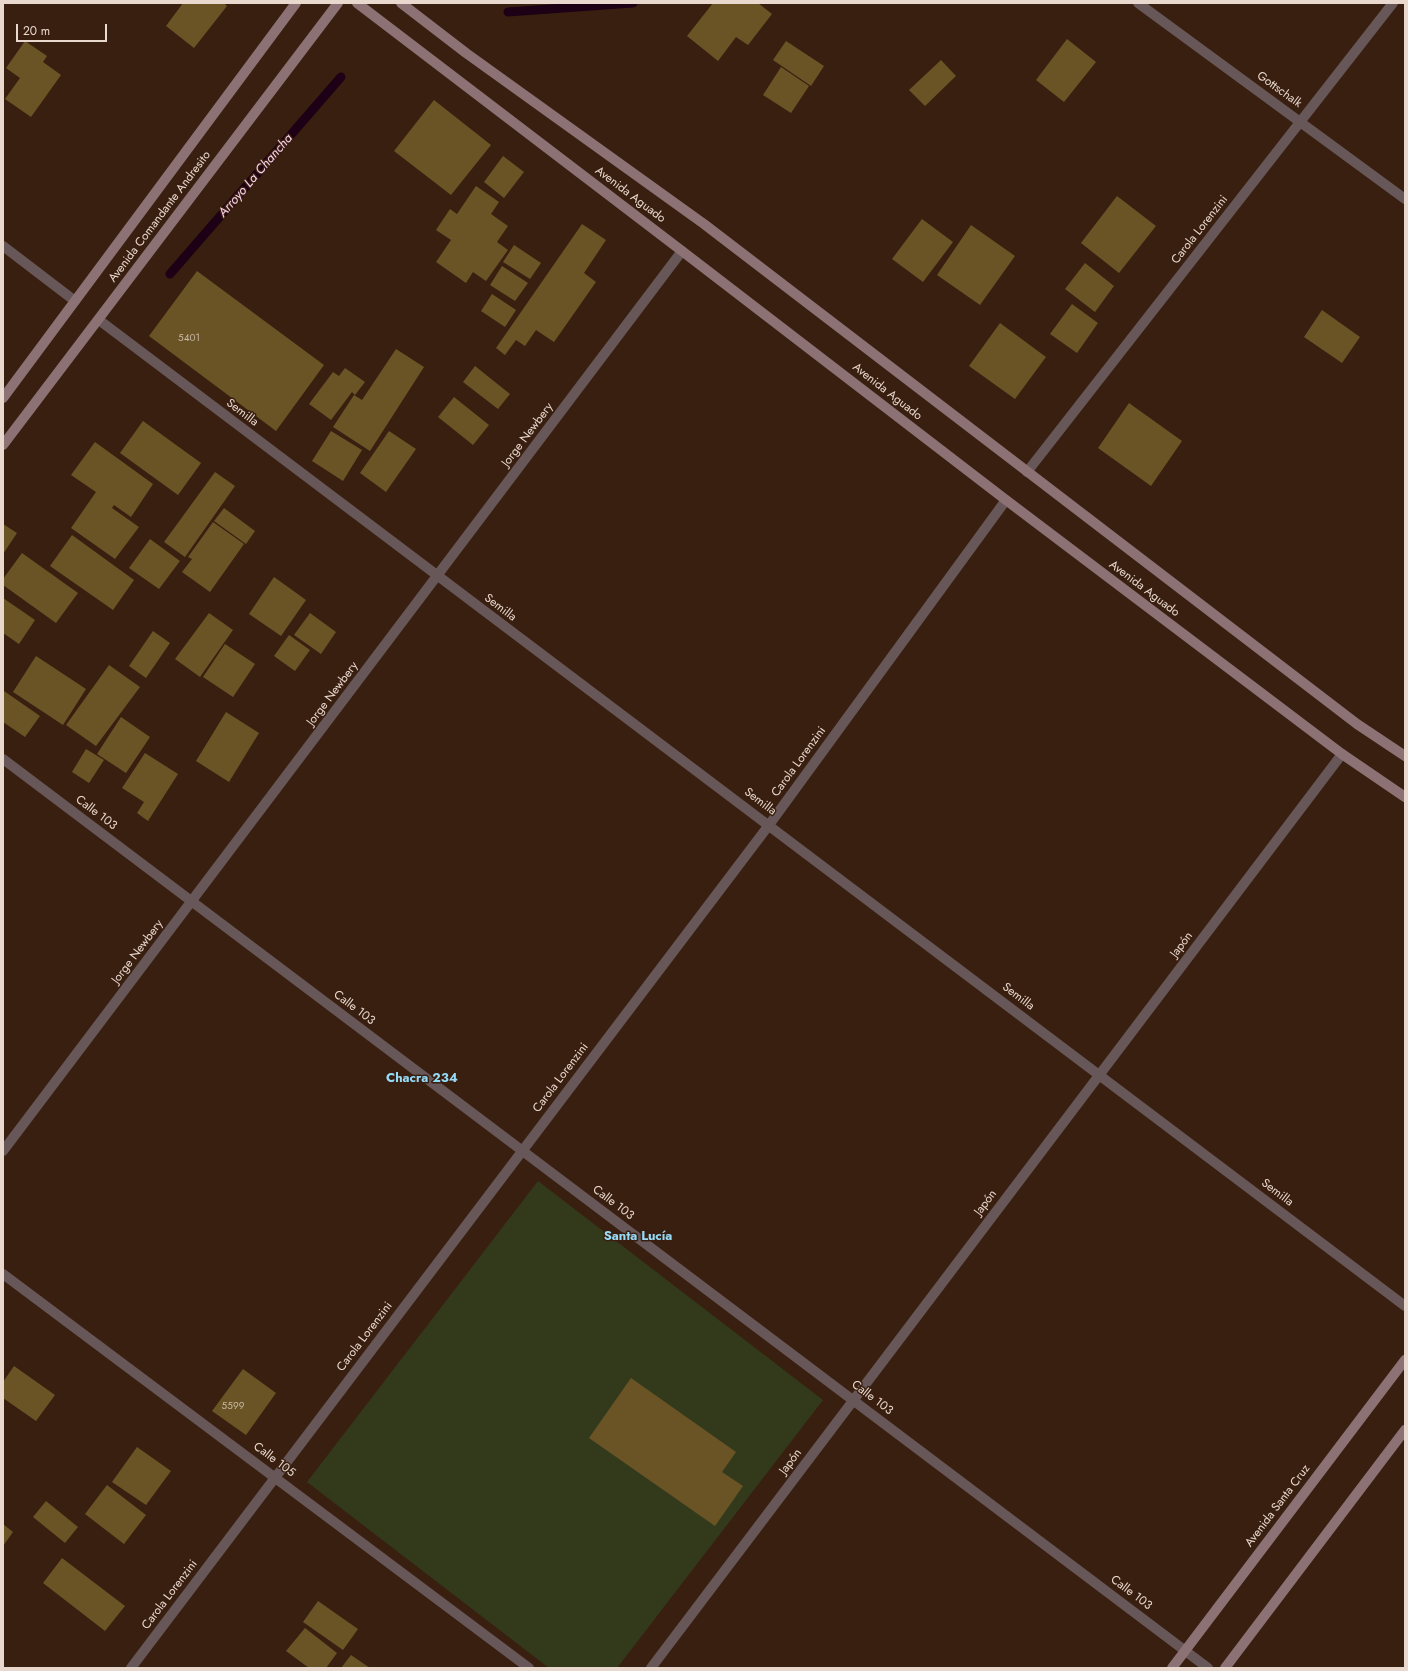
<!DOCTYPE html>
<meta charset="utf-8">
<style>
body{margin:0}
#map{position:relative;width:1408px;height:1671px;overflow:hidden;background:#391f10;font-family:Jost,sans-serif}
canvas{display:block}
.frame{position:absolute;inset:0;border:4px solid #e9d8ce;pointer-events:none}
.scale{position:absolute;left:16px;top:24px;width:91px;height:18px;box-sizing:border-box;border:2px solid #e9d8ce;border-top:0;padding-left:5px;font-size:12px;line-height:14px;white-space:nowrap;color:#e9d8ce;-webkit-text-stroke:3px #391f10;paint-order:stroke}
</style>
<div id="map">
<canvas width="1408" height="1671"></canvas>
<div class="frame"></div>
<div class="scale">20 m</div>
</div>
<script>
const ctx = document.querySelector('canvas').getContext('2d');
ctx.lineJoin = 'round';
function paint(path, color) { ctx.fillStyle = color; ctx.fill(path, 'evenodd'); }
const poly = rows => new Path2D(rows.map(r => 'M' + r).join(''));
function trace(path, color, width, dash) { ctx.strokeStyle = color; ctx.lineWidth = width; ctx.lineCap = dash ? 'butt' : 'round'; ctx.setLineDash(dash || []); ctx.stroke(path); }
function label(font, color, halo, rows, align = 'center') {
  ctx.font = font + ' Jost,sans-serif'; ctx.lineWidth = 3; ctx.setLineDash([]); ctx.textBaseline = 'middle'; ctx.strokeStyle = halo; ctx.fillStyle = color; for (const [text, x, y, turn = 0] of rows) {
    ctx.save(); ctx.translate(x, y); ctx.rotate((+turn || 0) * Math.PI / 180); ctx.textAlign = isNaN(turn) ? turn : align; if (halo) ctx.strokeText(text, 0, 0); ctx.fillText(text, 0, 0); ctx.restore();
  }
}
const green = poly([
 [538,1181,823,1400,617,1668,549,1668,307,1482]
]);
const stream = poly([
 [508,12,633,3],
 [170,274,341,77]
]);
const building = poly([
 [183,3,224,3,227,6,194,48,166,26],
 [713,3,758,3,772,14,748,45,736,37,718,61,687,36],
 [1067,39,1096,62,1064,102,1036,80],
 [25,41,47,56,43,62,61,75,31,117,5,99,20,78,6,68],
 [786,41,824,66,811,86,773,60],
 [941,60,956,76,925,106,909,90],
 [781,67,809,86,791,113,763,95],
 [434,100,491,145,451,195,394,151],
 [503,156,524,172,504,198,484,182],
 [476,186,499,202,491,214,508,226,497,242,508,250,486,281,473,272,466,283,436,262,451,240,436,230,450,209,457,214],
 [1117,196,1156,226,1119,273,1081,243],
 [922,219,953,242,923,282,892,259],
 [582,224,606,240,584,273,596,282,554,342,536,330,525,346,516,340,505,355,496,348],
 [971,225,1015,256,980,305,937,275],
 [514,245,541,263,530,279,503,262],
 [1085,263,1114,286,1095,312,1065,289],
 [502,266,528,283,515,301,490,285],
 [197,271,324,365,276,431,149,336],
 [492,294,516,310,505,327,481,311],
 [1072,304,1098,323,1077,353,1050,334],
 [1322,310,1360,337,1342,363,1304,337],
 [1000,323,1046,357,1015,399,969,366],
 [396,349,424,367,370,451,333,427,354,395,362,400],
 [475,366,510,394,498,409,463,382],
 [345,368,365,382,355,395,352,392,331,420,309,404,333,372,339,376],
 [454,397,489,425,473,445,438,417],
 [1129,403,1182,441,1151,486,1098,448],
 [143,421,201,463,178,495,120,453],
 [331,431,362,450,343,481,312,461],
 [389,431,416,449,386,492,360,473],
 [95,442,153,484,131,517,114,505,112,508,139,527,115,559,71,528,96,492,71,475],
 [215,472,235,486,185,557,164,542],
 [224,508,255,531,246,544,214,521],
 [213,522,244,544,210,592,182,572,192,559,188,557],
 [3,524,17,533,3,554],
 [72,535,134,580,113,610,50,566],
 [150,539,180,561,159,589,129,568],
 [22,553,78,593,56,623,3,585,3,579],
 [274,577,306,600,281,636,249,614],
 [3,598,35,620,19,644,3,633],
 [209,613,233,630,200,677,175,659],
 [310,613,336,632,321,654,294,635],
 [153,631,170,643,146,678,129,666],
 [289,635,310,650,295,671,274,656],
 [225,644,255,664,233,697,203,677],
 [36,656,86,689,63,725,13,692],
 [109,665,140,687,96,746,66,725],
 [4,691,40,716,25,737,3,722],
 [226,712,259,733,229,782,196,761],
 [121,717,150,737,126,773,97,754],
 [86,749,104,760,89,783,72,772],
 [145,753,178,774,148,821,137,813,144,802,122,788],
 [14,1366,55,1395,36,1421,3,1398,3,1382],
 [243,1369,276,1393,246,1435,212,1411],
 [631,1378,736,1452,722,1472,743,1486,715,1526,589,1438],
 [137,1447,171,1471,146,1505,112,1482],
 [107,1485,146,1515,124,1544,85,1514],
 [46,1501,78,1527,65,1543,33,1517],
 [3,1524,13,1532,3,1546],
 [62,1558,125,1606,105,1631,43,1583],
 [318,1601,358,1629,343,1650,303,1622],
 [305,1628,337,1653,326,1668,309,1668,286,1651],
 [351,1655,370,1668,341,1668]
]);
const minor = poly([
 [1138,3,1405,199],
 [3,246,75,301],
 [99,320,1405,1306],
 [1027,472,1393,3],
 [3,759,1208,1668],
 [3,1151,682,251],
 [3,1274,529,1668],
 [131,1668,769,825,1006,500],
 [651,1668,1342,754]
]);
const secondary = poly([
 [357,3,682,251,1006,500,1342,754,1405,797],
 [401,3,466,53,704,224,1357,724,1405,756],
 [3,398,296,3],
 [3,445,338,3],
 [1172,1668,1405,1360],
 [1225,1668,1405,1430]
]);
const numberNames = [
 ["5401",189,339],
 ["5599",233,1407]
];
const streetNames = [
 ["Gottschalk",1279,90,36],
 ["Avenida Aguado",630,195,37],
 ["Avenida Comandante Andresito",160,217,-53],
 ["Carola Lorenzini",1200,230,-52],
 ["Avenida Aguado",887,392,38],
 ["Semilla",242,413,37],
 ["Jorge Newbery",528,435,-53],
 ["Avenida Aguado",1144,589,37],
 ["Semilla",500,608,37],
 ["Jorge Newbery",333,694,-53],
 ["Carola Lorenzini",799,762,-54],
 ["Semilla",760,802,37],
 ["Calle 103",96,813,37],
 ["Japón",1182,945,-53],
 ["Jorge Newbery",138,952,-53],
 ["Semilla",1018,997,37],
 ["Calle 103",354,1008,37],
 ["Carola Lorenzini",561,1078,-53],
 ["Semilla",1277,1193,37],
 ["Calle 103",613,1203,37],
 ["Japón",986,1203,-53],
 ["Carola Lorenzini",365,1337,-53],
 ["Calle 103",872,1398,37],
 ["Calle 105",274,1460,37],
 ["Japón",791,1462,-53],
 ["Avenida Santa Cruz",1278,1506,-53],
 ["Calle 103",1131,1593,37],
 ["Carola Lorenzini",170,1595,-53]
];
const waterNames = [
 ["Arroyo La Chancha",256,176,-49]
];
const neighbourhoodNames = [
 ["Chacra 234",422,1079],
 ["Santa Lucía",638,1237]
];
paint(green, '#333a1b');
trace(stream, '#1d0015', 9);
paint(building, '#6a5426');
trace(minor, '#675758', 10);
trace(secondary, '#8c7274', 10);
label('10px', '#c9b7a4', null, numberNames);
label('12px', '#e9d8ce', '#391f10', streetNames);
label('italic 13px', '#fed3ef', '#391f10', waterNames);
label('bold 13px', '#95dbf7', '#391f10', neighbourhoodNames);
</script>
